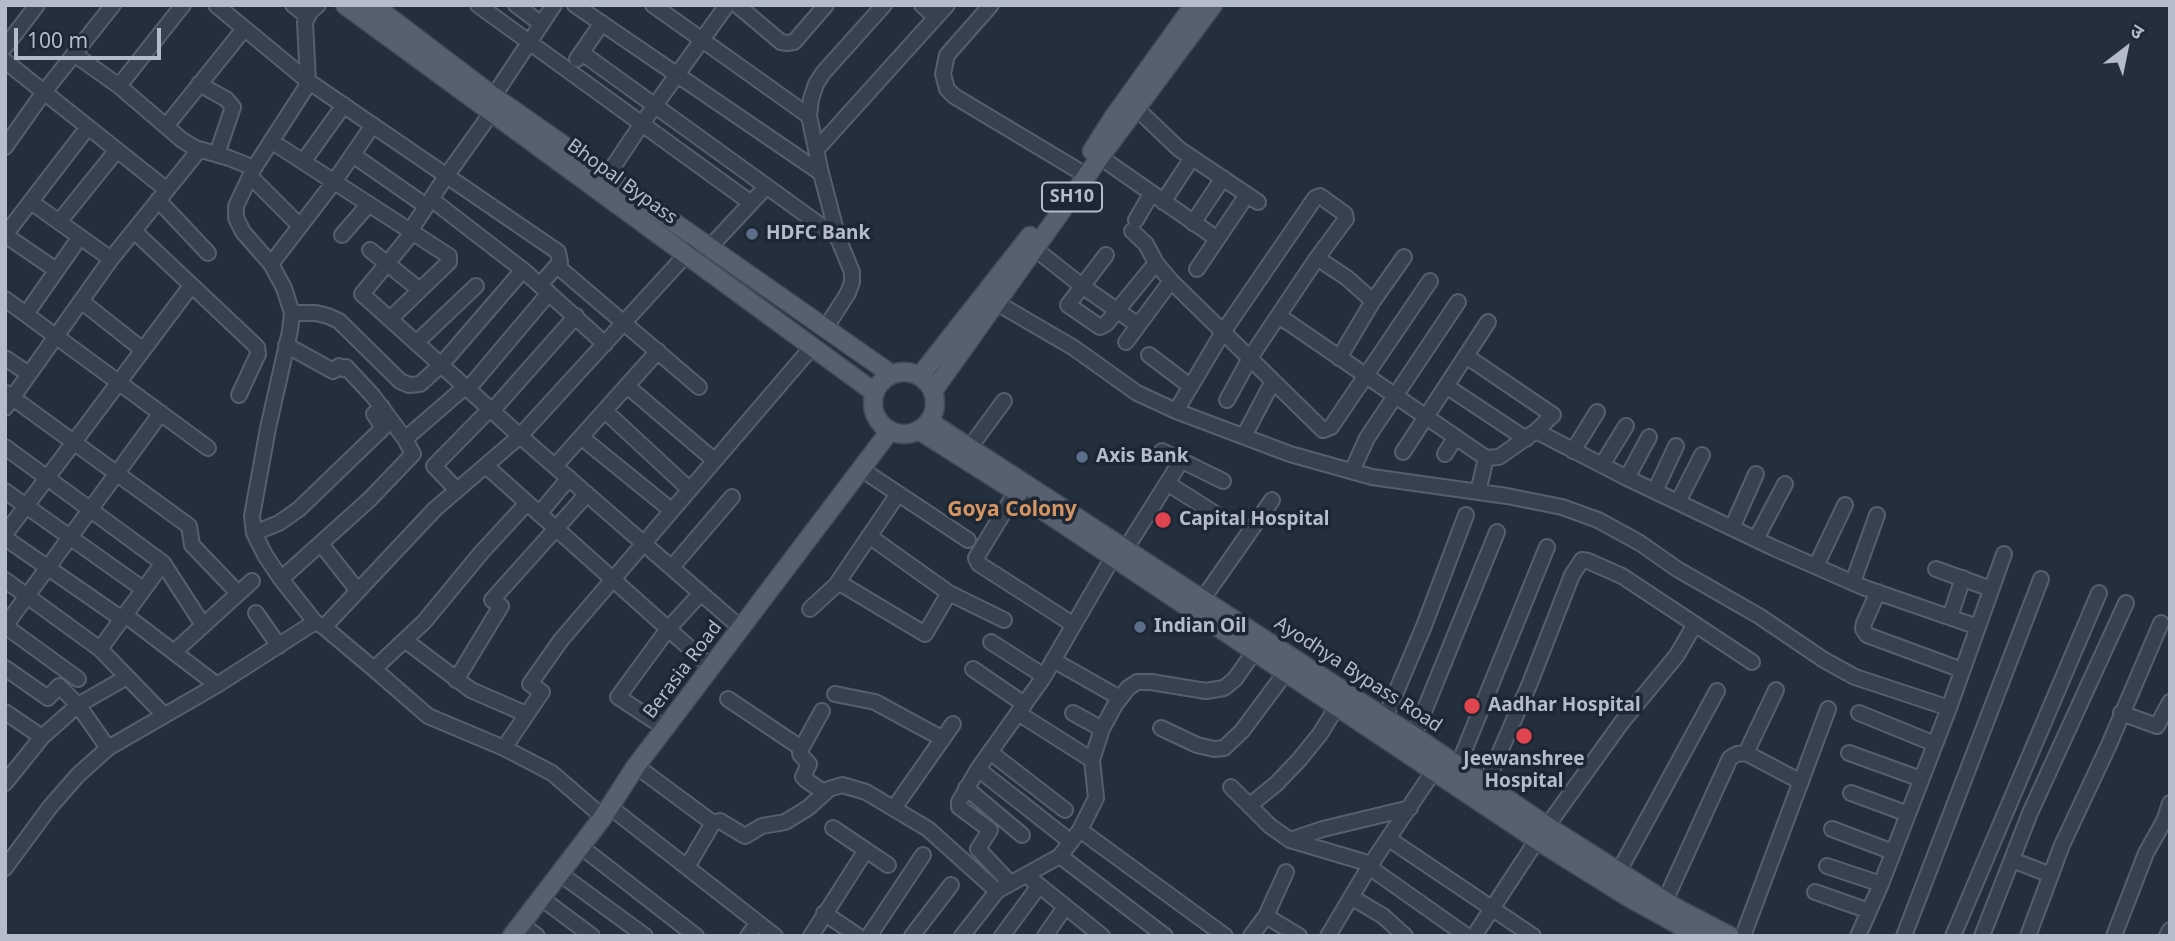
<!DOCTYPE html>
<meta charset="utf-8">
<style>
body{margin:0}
#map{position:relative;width:2175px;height:941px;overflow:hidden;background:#242f3e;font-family:"Noto Sans","Noto Sans Devanagari",sans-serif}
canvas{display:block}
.frame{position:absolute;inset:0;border:7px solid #b4bcc9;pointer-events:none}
.north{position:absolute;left:2091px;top:14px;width:70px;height:70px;-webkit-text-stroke:5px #1d2633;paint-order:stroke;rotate:32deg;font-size:19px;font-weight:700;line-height:28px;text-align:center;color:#b4bcc9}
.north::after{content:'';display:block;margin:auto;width:24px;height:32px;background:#b4bcc9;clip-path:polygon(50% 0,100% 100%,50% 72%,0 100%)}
.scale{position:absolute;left:14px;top:28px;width:147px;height:32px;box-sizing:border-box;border:4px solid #b4bcc9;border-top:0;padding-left:9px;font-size:21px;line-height:24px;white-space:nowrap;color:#b4bcc9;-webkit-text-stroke:5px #1d2633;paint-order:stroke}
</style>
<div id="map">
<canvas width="2175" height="941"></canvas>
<div class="frame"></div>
<div class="north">उ</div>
<div class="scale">100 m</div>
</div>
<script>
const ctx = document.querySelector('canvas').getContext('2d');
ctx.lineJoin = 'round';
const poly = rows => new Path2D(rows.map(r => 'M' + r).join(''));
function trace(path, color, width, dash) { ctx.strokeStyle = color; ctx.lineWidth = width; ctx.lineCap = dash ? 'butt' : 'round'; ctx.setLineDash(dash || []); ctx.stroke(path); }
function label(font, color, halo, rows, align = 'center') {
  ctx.font = font + ' "Noto Sans",sans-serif'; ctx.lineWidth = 7; ctx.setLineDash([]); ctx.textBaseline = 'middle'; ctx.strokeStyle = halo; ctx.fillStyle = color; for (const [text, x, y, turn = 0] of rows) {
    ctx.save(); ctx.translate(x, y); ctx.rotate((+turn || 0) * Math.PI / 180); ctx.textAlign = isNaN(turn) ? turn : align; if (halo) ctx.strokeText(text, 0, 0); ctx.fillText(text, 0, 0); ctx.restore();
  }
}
const minor = poly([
 [216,5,308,81,558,252,560,262,540,285],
 [293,5,307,16],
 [318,5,310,12,305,22,308,81,305,89,254,168,236,206,236,218,243,232,271,264,284,288,292,313,290,331,268,428,252,516,254,533,265,555,281,579,315,622,324,627,374,669,428,716,504,748,552,773,603,817],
 [478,5,751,203,766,187],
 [516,5,540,23],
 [575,5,821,173],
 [653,5,809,116],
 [737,5,781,42,787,43,794,42,826,5],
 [922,5,935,17],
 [991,5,947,55,943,74,947,89,954,96,1079,171],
 [5,47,37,5],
 [582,53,838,238],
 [74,54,119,86,182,140,195,148,229,158,254,168],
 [577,59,602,23],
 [5,61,167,190],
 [199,84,226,99,233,107,217,154],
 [119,86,183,5],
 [489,103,554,5],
 [1137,109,1179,149,1258,202],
 [167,125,244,29],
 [271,141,449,256,449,262,390,319],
 [5,147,44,92,113,5],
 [817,149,947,5],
 [353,155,426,206],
 [1100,157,1216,238],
 [303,162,344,105],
 [250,176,300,226],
 [601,185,641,125,727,5],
 [431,199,523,270,605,344],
 [158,200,208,253],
 [31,202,111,259],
 [1163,202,1192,158],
 [1136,220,1151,194],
 [59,222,117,150],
 [1193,223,1223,178],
 [134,231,257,347,258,354,239,395],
 [410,231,447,175,497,105],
 [1132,231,1146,244,1156,263,1171,281,1323,430,1331,427,1430,281],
 [413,232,362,294,520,436,741,628],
 [342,235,369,204],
 [709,248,751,203],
 [1035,249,1082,286,1138,325],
 [370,250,420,290],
 [1106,255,1068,305,1100,327,1106,324,1156,263],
 [1317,258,1347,278,1373,301],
 [271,264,334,182,373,125],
 [557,266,699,387],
 [1197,269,1247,195],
 [56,270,5,235,88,127],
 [5,299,208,448],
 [81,301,143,350],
 [997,303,1074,348,1137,393,1176,411,1290,454,1372,477,1507,496,1562,507,1598,520,1640,543,1677,569,1759,616,1824,660,1855,677,1949,708],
 [292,313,316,313,328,316,339,321,400,381,409,385,420,384,441,365,523,270],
 [26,314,80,237],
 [1279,316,1486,458,1499,457,1536,431,1553,415,1466,356],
 [825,329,848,293,852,282,852,272,838,238,821,173,809,116,811,99,816,84,823,73,884,5],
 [1126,342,1171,281],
 [416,343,476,286],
 [1149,355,1190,386],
 [5,358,29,374],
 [1339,358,1373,301,1404,257],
 [627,386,714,460],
 [1446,386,1526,439],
 [468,389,549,293],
 [6,393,189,526,192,545,238,593],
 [5,408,111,259,199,150],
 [492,411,576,316],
 [605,411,689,489],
 [1176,411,1223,332,1315,198,1320,196,1345,214,1346,219,1317,258,1250,358,1227,400],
 [1536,431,1627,478,1774,548,1865,588,1978,627],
 [1244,436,1273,381],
 [581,437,671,510],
 [405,439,465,387],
 [5,447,163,563,203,625],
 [1162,451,1223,481],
 [1573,451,1597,412],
 [1403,452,1488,322],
 [965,454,1004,401],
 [1445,454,1455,438],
 [1602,465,1626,426],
 [486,466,712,668],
 [555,466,658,351],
 [861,469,968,540],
 [1352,471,1367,438,1458,302],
 [1627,478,1649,437],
 [1167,483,1214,513],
 [457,490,434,466,490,409],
 [5,491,143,589],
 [1655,491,1676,446],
 [1016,492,976,558,979,564,1074,625],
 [1478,492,1486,458],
 [1678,502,1702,455],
 [539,514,569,478],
 [1732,528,1756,474],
 [254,533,279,523,299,509,383,428,374,414,382,407],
 [5,534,191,286],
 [869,536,949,593,1004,620],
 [5,538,122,619],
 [1756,539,1785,484],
 [321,544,358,591],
 [1120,558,1181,461],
 [1816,566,1845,505],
 [672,567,732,497],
 [1936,569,1991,589],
 [281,579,370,499,413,454,405,439,373,396,346,367,343,369,339,366,333,371,286,345],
 [5,580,100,649,164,715],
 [838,582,925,634,949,593],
 [1853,582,1877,515],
 [1878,592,1864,623,1863,629,1867,635,1962,670],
 [1197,607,1272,500],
 [810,609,836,585,898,494],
 [256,613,279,646],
 [125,615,217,685],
 [1950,617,1963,578],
 [5,626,161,413],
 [5,626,78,679],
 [324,627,435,509,520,436,693,247],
 [406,641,471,690,526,714],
 [991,642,1044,676],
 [100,649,163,563],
 [174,652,252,581],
 [1053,660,1120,698],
 [5,668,48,698,59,686,78,705,108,748],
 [374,669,424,622,481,553,527,503],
 [973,669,1024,704],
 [456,680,501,606,492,600,587,494],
 [835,694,875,702,943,739],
 [728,699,801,748],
 [822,711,800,751,800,754,809,764,803,777,806,780,825,793],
 [5,712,42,737],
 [1018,713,1092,760],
 [1073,713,1102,729],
 [1859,713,1935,744],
 [2121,713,2157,726,2170,702],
 [1382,725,1424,626,1466,515],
 [665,728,618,697,668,629,701,593],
 [1161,728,1197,745,1214,749,1224,748,1242,731,1286,672],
 [1414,736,1497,532],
 [504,748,542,692,530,684,561,640,812,347],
 [990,752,1065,810],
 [1746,753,1776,690],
 [1849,753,1921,779],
 [636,766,713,823],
 [1458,766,1547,547],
 [978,769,1071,842],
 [5,783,42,737,78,705,127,677],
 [1486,784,1530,683,1572,575,1582,560,1588,561,1622,576,1752,662],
 [1231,787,1270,826,1290,840,1371,864],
 [966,788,1022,835],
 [1851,793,1908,814],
 [1250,805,1276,784,1299,760,1320,734,1341,700],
 [610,807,775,936],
 [894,808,953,724],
 [833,828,888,865],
 [1832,829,1893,852],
 [1080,830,1225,936],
 [1389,839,1533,936],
 [1290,840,1323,829,1410,808],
 [580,846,696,936],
 [1060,856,1165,936],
 [2012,860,2051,875],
 [1827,866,1881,884],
 [687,867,713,823,720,821,745,836,762,826,785,822,808,808,829,789,842,785,866,792,928,829,997,891],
 [1369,867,1467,936],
 [5,868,50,807,78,775,108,748,217,685,315,622],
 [1619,871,1717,691],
 [559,873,645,936],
 [1026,875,1102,936],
 [1010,883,978,849,990,830,959,807,959,802,978,769,1043,678,1117,550],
 [1815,892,1869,911],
 [1351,897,1383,916,1405,936],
 [541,898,592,936],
 [1665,901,1730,758,1737,754,1746,753,1801,782],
 [824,913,858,936],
 [1266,916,1299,936],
 [521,924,537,936],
 [748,936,758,923],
 [811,936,866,850],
 [869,936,923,855],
 [912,936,951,885],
 [962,936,997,891,1060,856,1080,830,1096,798,1092,760,1102,729,1115,705,1128,688,1137,682,1151,682,1206,691,1224,688,1235,679,1254,652],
 [1002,936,1039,886],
 [1045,936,1065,907],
 [1251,936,1266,916,1286,872],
 [1328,936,1369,867,1439,763],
 [1474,936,1537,840,1622,722,1677,655,1695,624],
 [1743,936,1828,709],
 [1858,936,1881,884,1949,708,2004,554],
 [1904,936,2041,579],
 [1953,936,2099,593],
 [1982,936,2030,813,2126,603],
 [2028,936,2062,845,2108,747,2161,623],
 [2114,936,2146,853,2164,821,2170,803],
 [2167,936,2170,930]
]);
const major = poly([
 [345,5,874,392],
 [373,5,493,96,891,374],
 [1092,151,1113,118,1194,5],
 '873 403a31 31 0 1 1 62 0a31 31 0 1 1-62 0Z',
 [920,376,1030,236],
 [933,391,1100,157,1213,5],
 [930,422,1385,718,1414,736,1547,826,1678,909,1730,936],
 [920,431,1018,493],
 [1041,509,1537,840,1630,898,1699,936],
 [512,936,603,817,636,766,665,728,889,432]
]);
const markers = [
 [752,234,7,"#5c6f8a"],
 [1082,457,7,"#5c6f8a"],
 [1163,520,9,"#e0444e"],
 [1140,627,7,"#5c6f8a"],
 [1472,706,9,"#e0444e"],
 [1524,736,9,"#e0444e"]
];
const shields = [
 [1072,197,60]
];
const shieldNames = [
 ["SH10",1072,197]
];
const streetNames = [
 ["Bhopal Bypass",622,182,36],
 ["Berasia Road",683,670,-53],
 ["Ayodhya Bypass Road",1358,675,33]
];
const poiNames = [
 ["HDFC Bank",766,234],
 ["Axis Bank",1096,457],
 ["Capital Hospital",1179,520],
 ["Indian Oil",1154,627],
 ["Aadhar Hospital",1488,706],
 ["Jeewanshree",1524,760,"center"],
 ["Hospital",1524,782,"center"]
];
const neighbourhoodNames = [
 ["Goya Colony",1012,510]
];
trace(minor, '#565f6c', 18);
trace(major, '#414a57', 21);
trace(minor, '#38414e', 14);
trace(major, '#56606e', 18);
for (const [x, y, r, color] of markers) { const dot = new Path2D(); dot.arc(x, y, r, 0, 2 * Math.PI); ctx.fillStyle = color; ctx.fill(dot); trace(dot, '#1d2633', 2.5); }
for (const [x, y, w] of shields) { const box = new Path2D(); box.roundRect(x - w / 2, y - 14.5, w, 29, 5); ctx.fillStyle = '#1d2633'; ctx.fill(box); trace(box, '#b4bcc9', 2); }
label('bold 18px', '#b4bcc9', null, shieldNames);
label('19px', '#b4bcc9', '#1d2633', streetNames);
label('bold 19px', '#b4bcc9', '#1d2633', poiNames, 'left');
label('bold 21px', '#d59563', '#1d2633', neighbourhoodNames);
</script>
